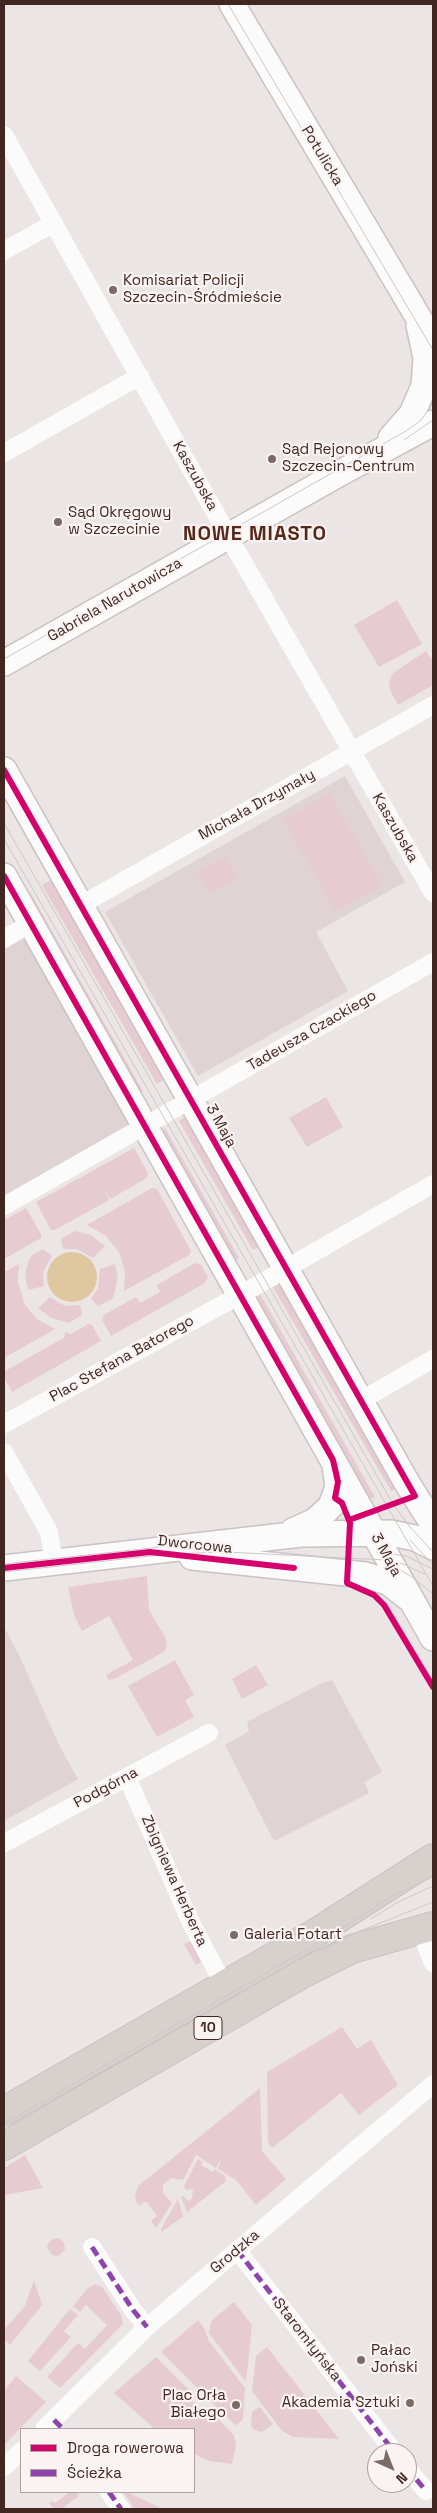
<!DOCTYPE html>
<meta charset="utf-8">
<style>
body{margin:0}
#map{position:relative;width:437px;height:2513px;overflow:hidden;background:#ebe5e5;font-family:"Space Grotesk",sans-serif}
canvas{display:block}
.frame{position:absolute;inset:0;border:5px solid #41271f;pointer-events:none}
.legend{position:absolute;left:20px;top:2428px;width:175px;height:65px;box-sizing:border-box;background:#faf3f3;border:1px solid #b0a19e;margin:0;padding:6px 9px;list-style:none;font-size:15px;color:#41271f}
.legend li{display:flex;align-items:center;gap:10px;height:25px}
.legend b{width:25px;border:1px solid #b0a19e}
.north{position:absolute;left:367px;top:2443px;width:50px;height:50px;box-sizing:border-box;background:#faf3f3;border:1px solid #b0a19e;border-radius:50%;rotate:136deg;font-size:14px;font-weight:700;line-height:20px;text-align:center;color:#41271f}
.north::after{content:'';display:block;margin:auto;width:18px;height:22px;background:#7c6a64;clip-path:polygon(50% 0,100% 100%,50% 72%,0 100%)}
</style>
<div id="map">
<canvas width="437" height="2513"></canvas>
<div class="frame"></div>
<ul class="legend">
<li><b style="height:6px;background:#d6006c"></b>Droga rowerowa</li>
<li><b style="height:6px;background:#8e44ad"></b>Ścieżka</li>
</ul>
<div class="north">N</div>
</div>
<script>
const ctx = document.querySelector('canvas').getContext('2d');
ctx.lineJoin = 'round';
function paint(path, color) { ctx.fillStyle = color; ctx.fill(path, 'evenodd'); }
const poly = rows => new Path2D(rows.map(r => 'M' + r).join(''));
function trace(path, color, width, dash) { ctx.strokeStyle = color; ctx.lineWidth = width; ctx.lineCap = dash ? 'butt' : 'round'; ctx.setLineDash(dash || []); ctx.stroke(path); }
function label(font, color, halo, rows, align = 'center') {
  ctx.font = font + ' "Space Grotesk",sans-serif'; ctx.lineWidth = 4.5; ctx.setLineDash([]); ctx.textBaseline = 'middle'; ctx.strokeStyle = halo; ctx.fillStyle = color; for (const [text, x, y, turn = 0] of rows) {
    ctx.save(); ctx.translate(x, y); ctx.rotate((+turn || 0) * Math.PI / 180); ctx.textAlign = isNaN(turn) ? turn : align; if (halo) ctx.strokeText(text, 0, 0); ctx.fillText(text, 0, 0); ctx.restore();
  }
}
const built = poly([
 [345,776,405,882,316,932,348,991,198,1076,105,912],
 [30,933,139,1122,4,1199,4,948],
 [4,1627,19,1655,59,1745,78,1779,4,1821],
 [332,1680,382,1772,364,1782,369,1793,274,1841,225,1745,249,1731,247,1722,320,1684]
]);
const green = poly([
 [397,600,422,644,379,667,354,625],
 [426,651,433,661,433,685,398,705,390,690,389,682,393,673],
 [330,793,382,885,336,911,283,820],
 [226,856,238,877,208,893,197,873],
 [53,879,167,1078,157,1084,42,885],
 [30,892,143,1091,137,1095,25,895],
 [326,1097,343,1127,307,1147,289,1118],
 [183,1118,188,1119,262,1245,253,1250,179,1121],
 [165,1128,239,1258,232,1262,161,1134],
 [134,1148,148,1173,147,1178,110,1199,104,1188,109,1200,55,1230,51,1230,36,1202],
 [152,1188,157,1189,191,1251,189,1255,124,1291,125,1272,119,1252,106,1236,87,1225],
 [26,1208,41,1234,41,1238,4,1259,4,1220],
 [75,1231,91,1235,105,1246,93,1258,77,1249,63,1249,61,1239],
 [43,1249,52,1256,43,1272,44,1286,28,1290,25,1275,28,1262,32,1255],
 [195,1263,201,1265,208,1277,205,1283,111,1336,102,1320,104,1315,136,1297,140,1303,160,1292,157,1285],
 [19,1264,18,1282,25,1305,37,1319,55,1329,4,1358,4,1272],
 [115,1264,118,1276,114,1295,112,1299,98,1306,91,1299,98,1288,100,1269],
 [281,1284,399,1488,391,1491,273,1287],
 [260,1294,375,1497,367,1500,255,1299],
 [50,1297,65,1306,80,1305,82,1315,69,1323,51,1318,38,1308],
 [88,1324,92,1325,101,1341,12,1392,4,1377,5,1371,60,1340,62,1342,61,1339,64,1338,65,1332,71,1334],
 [147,1576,149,1610,165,1637,167,1646,164,1652,116,1678,109,1680,106,1675,133,1660,109,1616,82,1631,74,1615,68,1587],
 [175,1660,194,1695,185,1700,194,1717,157,1737,128,1686],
 [256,1665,268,1685,242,1699,232,1679],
 [194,1939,204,1960,196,1965,184,1944],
 [342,2027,357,2049,371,2040,398,2085,359,2115,341,2093,272,2148,268,2142,267,2072],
 [260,2088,262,2151,286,2179,256,2205,236,2180,218,2169,222,2156,216,2168,196,2155,183,2180,171,2178,163,2185,163,2193,172,2203,156,2228,151,2221,157,2216,146,2201,139,2206,136,2201,135,2196,138,2186],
 [25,2155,43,2188,4,2195,4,2168],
 [198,2159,203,2162,201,2165,213,2172,215,2169,225,2176,226,2181,187,2212,181,2197,183,2196,189,2201,192,2198,193,2189,186,2190,184,2186],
 [178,2199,183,2217,161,2232,161,2229],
 [59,2238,64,2242,65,2250,58,2256,52,2255,47,2248,48,2243,53,2239],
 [34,2280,42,2305,10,2345,4,2339,6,2335,4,2330,25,2306],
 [95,2284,102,2287,122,2317,123,2324,60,2388,47,2377,78,2343,85,2349,107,2325,86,2305,80,2312,73,2306,88,2288],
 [234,2302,252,2325,246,2382,209,2333,211,2321],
 [70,2309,78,2315,64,2331,71,2337,40,2371,28,2361],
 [198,2320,204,2328,209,2341,245,2388,243,2419,237,2425,234,2424,161,2352],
 [267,2347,339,2439,293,2437,282,2431,252,2391,256,2356],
 [156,2357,189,2390,185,2395,210,2418,214,2415,234,2435,236,2445,232,2464,209,2461,194,2454,194,2429,155,2429,114,2393],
 [16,2376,46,2402,4,2445,4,2391],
 [260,2407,273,2424,262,2432,254,2430,251,2426,252,2412],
 [70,2492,76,2492,79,2496,61,2509,54,2509,49,2503,52,2501,55,2503],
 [123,2492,131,2494,163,2509,135,2509]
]);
const water = poly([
 '47 1277a25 25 0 1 1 50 0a25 25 0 1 1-50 0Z'
]);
const street = poly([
 [4,135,230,539,433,893],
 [4,251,54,223],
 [4,453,140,376],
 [81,905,433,705],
 [4,939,31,923],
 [4,1206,433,962],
 [362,1400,433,1359],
 [4,1424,240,1295,433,1184],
 [4,1452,49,1532,54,1563],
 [127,1777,191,1923,224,1985],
 [4,1843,209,1733],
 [420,1930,433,1963],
 [92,2247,133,2310,147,2327],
 [237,2250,395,2453],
 [44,2429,147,2327,433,2084],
 [4,2467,21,2451],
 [407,2468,426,2491],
 [109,2492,121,2509]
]);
const secondary = poly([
 [232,4,433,342],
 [391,438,412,414,424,386,426,358,419,325],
 [4,663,340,473,433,423],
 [4,770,407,1483,433,1524],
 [4,876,433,1638],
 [293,1531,315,1521,331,1506,338,1487,335,1466],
 [192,1557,365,1575,388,1582,407,1597],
 [4,1568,301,1534,391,1533,415,1538,433,1547]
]);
const primary = poly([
 [4,2111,317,1932,433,1858],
 [4,2146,304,1973,352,1949,433,1926]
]);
const tram = poly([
 [228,4,433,350],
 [404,440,433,420],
 [4,659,406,431,421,420,433,403],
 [4,823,393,1504,410,1527,433,1552],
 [4,839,433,1586],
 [410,1540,433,1565],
 [377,1552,406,1556,433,1569],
 [4,1564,170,1546,225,1544],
 [395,1567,412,1577,433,1594],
 [4,1572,169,1554,226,1552,386,1560,403,1564,425,1574],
 [371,1919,398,1902,433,1886],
 [321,1950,355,1933,433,1902],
 [4,2124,334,1934,392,1896,433,1877]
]);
const quiet = poly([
 [92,2247,133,2310,147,2327],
 [237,2250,395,2453],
 [54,2420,63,2429],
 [407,2468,426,2491],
 [109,2492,121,2509]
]);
const cycleway = poly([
 [4,770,415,1496,349,1520],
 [4,876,333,1460,338,1482,335,1498,342,1503,350,1523,347,1583,374,1595,384,1605,433,1687],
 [4,1568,150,1552,294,1568]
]);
const markers = [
 [113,290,5,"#7c6a64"],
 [272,459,5,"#7c6a64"],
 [58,522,5,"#7c6a64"],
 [234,1935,5,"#7c6a64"],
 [361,2360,5,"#7c6a64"],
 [410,2403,5,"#7c6a64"],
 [236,2405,5,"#7c6a64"]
];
const shields = [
 [208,2028,28]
];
const shieldNames = [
 ["10",208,2028]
];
const streetNames = [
 ["Potulicka",322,156,59],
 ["Kaszubska",195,476,61],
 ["Gabriela Narutowicza",115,600,-30],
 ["Michała Drzymały",257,805,-29],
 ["Kaszubska",395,828,60],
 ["Tadeusza Czackiego",312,1031,-30],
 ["3 Maja",221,1126,61],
 ["Plac Stefana Batorego",122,1359,-29],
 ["Dworcowa",195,1545,6],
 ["3 Maja",386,1555,61],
 ["Podgórna",106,1788,-28],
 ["Zbigniewa Herberta",174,1881,66],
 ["Grodzka",235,2252,-40],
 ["Staromłyńska",307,2340,52]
];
const poiNames = [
 ["Komisariat Policji",123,281],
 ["Szczecin-Śródmieście",123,298],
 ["Sąd Rejonowy",282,450],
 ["Szczecin-Centrum",282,467],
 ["Sąd Okręgowy",68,513],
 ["w Szczecinie",68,530],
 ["Galeria Fotart",244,1935],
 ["Pałac",371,2351],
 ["Joński",371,2368],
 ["Plac Orła",226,2396,"right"],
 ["Białego",226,2413,"right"],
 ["Akademia Sztuki",400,2403,"right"]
];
const districtNames = [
 ["NOWE MIASTO",255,535]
];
paint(built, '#dfd4d3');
paint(green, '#e6ccd2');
paint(water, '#dfc8a0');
trace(secondary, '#cbc2c1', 28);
trace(primary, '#cbc2c0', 30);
trace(street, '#fcfbfb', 18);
trace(secondary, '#fcfbfb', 25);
trace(primary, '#d7d0cd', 28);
trace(tram, '#ccc8c7', 1);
trace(quiet, '#8e44ad', 5, [10, 5]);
trace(cycleway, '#d6006c', 6);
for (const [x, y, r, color] of markers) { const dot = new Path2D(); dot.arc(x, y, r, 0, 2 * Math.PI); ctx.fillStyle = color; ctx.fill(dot); trace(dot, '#faf3f3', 2); }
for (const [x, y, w] of shields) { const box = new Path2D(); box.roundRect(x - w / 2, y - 11.5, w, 23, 4); ctx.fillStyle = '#faf3f3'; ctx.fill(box); trace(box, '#41271f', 1); }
label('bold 14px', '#41271f', null, shieldNames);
label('15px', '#41271f', '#faf3f3', streetNames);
label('15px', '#41271f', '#faf3f3', poiNames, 'left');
ctx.letterSpacing = '1px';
label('bold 20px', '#562818', '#faf3f3', districtNames);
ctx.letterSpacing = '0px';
</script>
